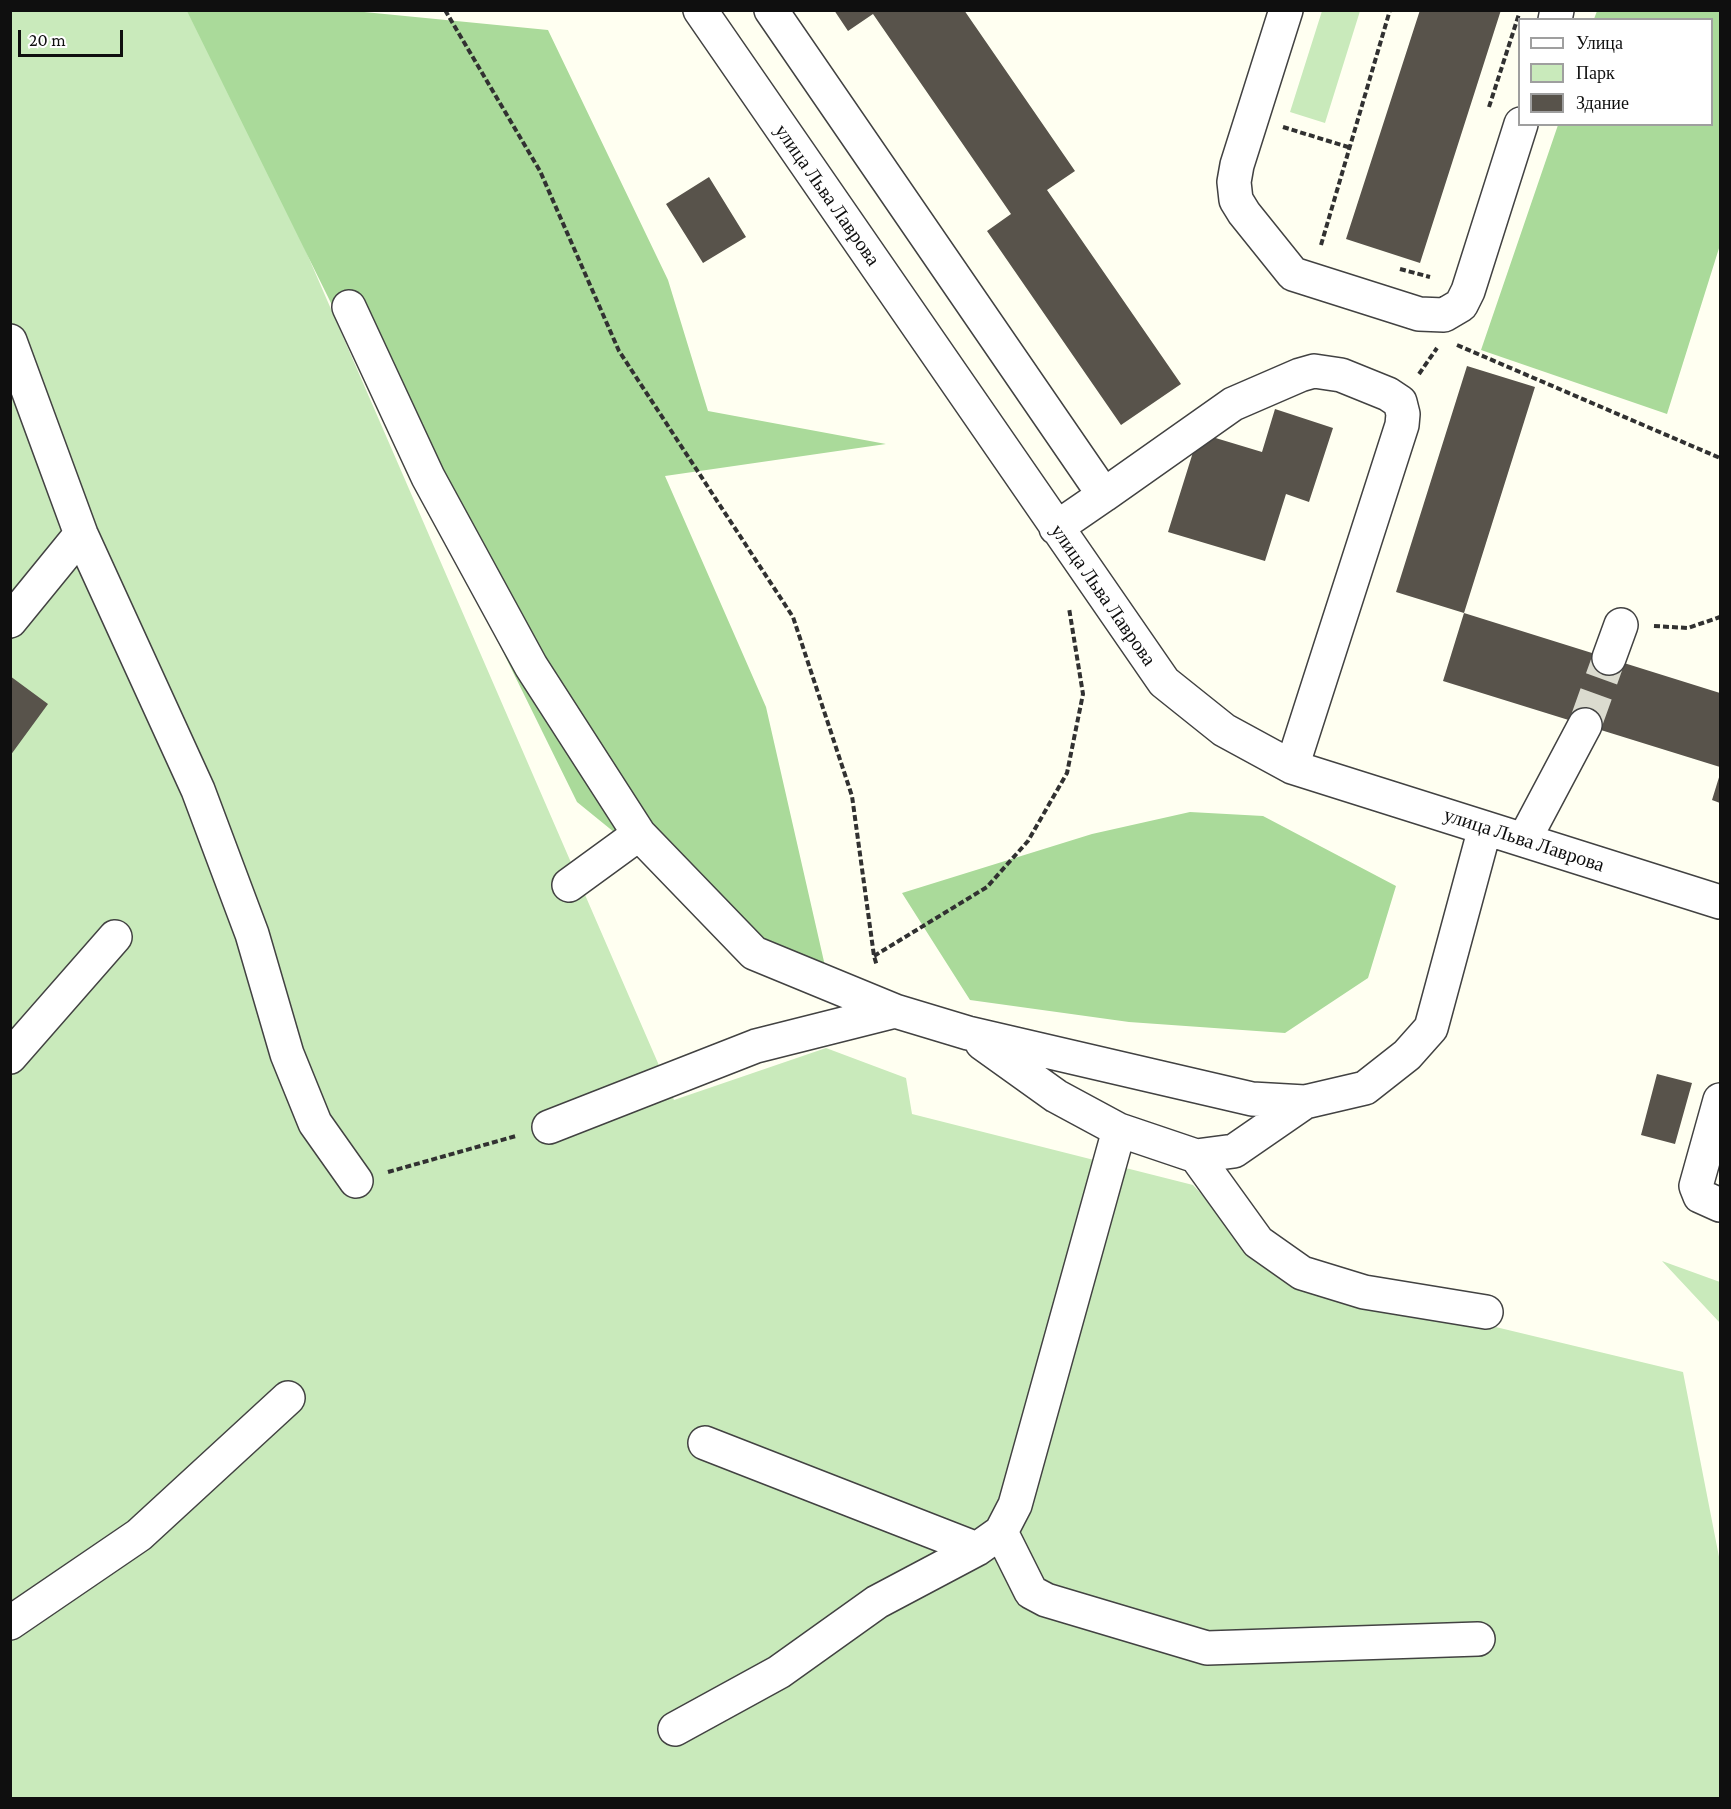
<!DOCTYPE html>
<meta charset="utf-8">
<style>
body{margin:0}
#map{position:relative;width:1731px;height:1809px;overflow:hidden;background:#fffff1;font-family:"Crimson Pro",serif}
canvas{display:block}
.frame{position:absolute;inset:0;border:12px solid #0f0f0f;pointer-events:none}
.legend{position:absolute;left:1518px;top:18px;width:195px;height:108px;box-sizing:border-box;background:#fff;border:2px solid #9f9f9f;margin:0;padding:8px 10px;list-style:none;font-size:18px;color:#0f0f0f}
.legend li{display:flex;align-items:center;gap:12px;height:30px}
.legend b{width:30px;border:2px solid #9f9f9f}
.scale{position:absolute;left:18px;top:30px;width:105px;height:27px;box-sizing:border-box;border:3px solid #0f0f0f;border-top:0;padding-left:8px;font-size:18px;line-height:21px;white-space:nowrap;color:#0f0f0f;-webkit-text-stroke:4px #fff;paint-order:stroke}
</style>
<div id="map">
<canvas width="1731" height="1809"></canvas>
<div class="frame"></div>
<ul class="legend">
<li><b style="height:8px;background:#fff"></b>Улица</li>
<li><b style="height:16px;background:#c9eabb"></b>Парк</li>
<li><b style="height:16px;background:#58534b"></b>Здание</li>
</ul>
<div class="scale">20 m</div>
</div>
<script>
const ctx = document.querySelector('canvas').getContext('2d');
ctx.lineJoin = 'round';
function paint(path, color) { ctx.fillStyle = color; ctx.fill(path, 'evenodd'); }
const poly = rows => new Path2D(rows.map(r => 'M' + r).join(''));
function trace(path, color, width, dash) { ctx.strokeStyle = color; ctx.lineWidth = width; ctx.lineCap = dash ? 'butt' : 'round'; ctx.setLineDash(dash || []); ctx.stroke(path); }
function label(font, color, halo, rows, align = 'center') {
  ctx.font = font + ' "Crimson Pro",serif'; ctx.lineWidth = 6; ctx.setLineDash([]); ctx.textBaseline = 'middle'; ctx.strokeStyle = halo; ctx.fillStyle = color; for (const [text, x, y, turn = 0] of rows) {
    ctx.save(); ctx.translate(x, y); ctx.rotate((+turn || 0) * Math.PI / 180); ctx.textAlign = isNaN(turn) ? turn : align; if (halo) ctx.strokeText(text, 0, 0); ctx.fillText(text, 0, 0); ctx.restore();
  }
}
const green = poly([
 [11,11,192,11,226,67,674,1100,826,1048,906,1078,912,1114,1193,1185,1275,1274,1683,1372,1720,1562,1720,1798,11,1798],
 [1322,11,1360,11,1325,123,1290,112],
 [1662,1261,1720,1282,1720,1323]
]);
const forest = poly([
 [187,11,354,11,548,30,668,280,708,411,886,444,665,476,766,707,825,966,737,932,577,802],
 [1597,11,1720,11,1720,245,1667,414,1481,350,1558,125,1712,124,1712,20,1594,19],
 [1190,812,1263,816,1396,886,1368,978,1285,1033,1129,1022,970,1000,902,893,1092,834]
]);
const building = poly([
 [834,10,964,10,1075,171,1047,190,1181,384,1121,425,987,231,1011,214,873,14,848,31],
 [1420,10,1501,10,1420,263,1346,239],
 [709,177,746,237,703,263,666,204],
 [1467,366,1535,387,1464,613,1720,693,1720,767,1443,681,1464,613,1396,592],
 [1275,409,1333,428,1309,502,1286,494,1265,561,1168,532,1199,433,1262,452],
 [10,676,48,704,10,756],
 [1720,774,1720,803,1712,800],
 [1657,1074,1692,1083,1675,1144,1641,1135]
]);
const minorTunnel = poly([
 [1585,725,1609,658]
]);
const path = poly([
 [445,10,540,171,619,351,793,617,852,796,874,956,877,966],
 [1489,107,1519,14],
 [1283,127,1348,147],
 [1321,245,1390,10],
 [1400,269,1430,277],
 [1457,345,1720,458],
 [1419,374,1437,348],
 [1654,626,1688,628,1720,617],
 [874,956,987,887,1028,841,1067,773,1083,694,1069,608],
 [388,1172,516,1136]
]);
const minor = poly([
 [700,10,1164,682,1224,730,1292,767,1720,902],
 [771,10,1104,495,1056,528],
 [1286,10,1237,165,1234,182,1236,200,1244,213,1293,274,1419,314,1444,315,1461,305,1468,291,1521,124],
 [1555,20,1557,10],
 [349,307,428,477,531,666,639,834,754,953,895,1011,968,1033,1252,1099,1305,1102,1365,1088,1407,1055,1431,1028,1485,828],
 [10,341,81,534,198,790,252,934,287,1054,315,1123,356,1181],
 [1104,495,1233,404,1300,375,1314,371,1341,375,1388,394,1400,402,1403,414,1402,425,1292,767],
 [10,621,81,534],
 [1609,658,1621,625],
 [1524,840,1585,725],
 [569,885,639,834],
 [982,1043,1056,1096,1119,1130,1196,1156,1258,1242,1302,1273,1364,1292,1486,1312],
 [10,1057,115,937],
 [1720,1100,1696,1186,1700,1196,1720,1205],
 [549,1127,756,1046,895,1011],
 [1196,1156,1234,1151,1305,1102],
 [705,1443,977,1549],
 [1001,1532,1031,1592,1046,1600,1207,1648,1478,1639],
 [10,1623,139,1535,288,1398],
 [675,1729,779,1672,877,1602,977,1549,1001,1532,1015,1505,1119,1130]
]);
const streetNames = [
 ["улица Льва Лаврова",827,195,55],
 ["улица Льва Лаврова",1103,595,55],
 ["улица Льва Лаврова",1524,840,18]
];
paint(green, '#c9eabb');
paint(forest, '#aada9a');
paint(building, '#58534b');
trace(minorTunnel, '#dbdbcf', 33, [33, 16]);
trace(minor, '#424242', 36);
trace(path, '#313131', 4, [6, 3]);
trace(minor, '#fff', 33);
label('20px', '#0f0f0f', '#fff', streetNames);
</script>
